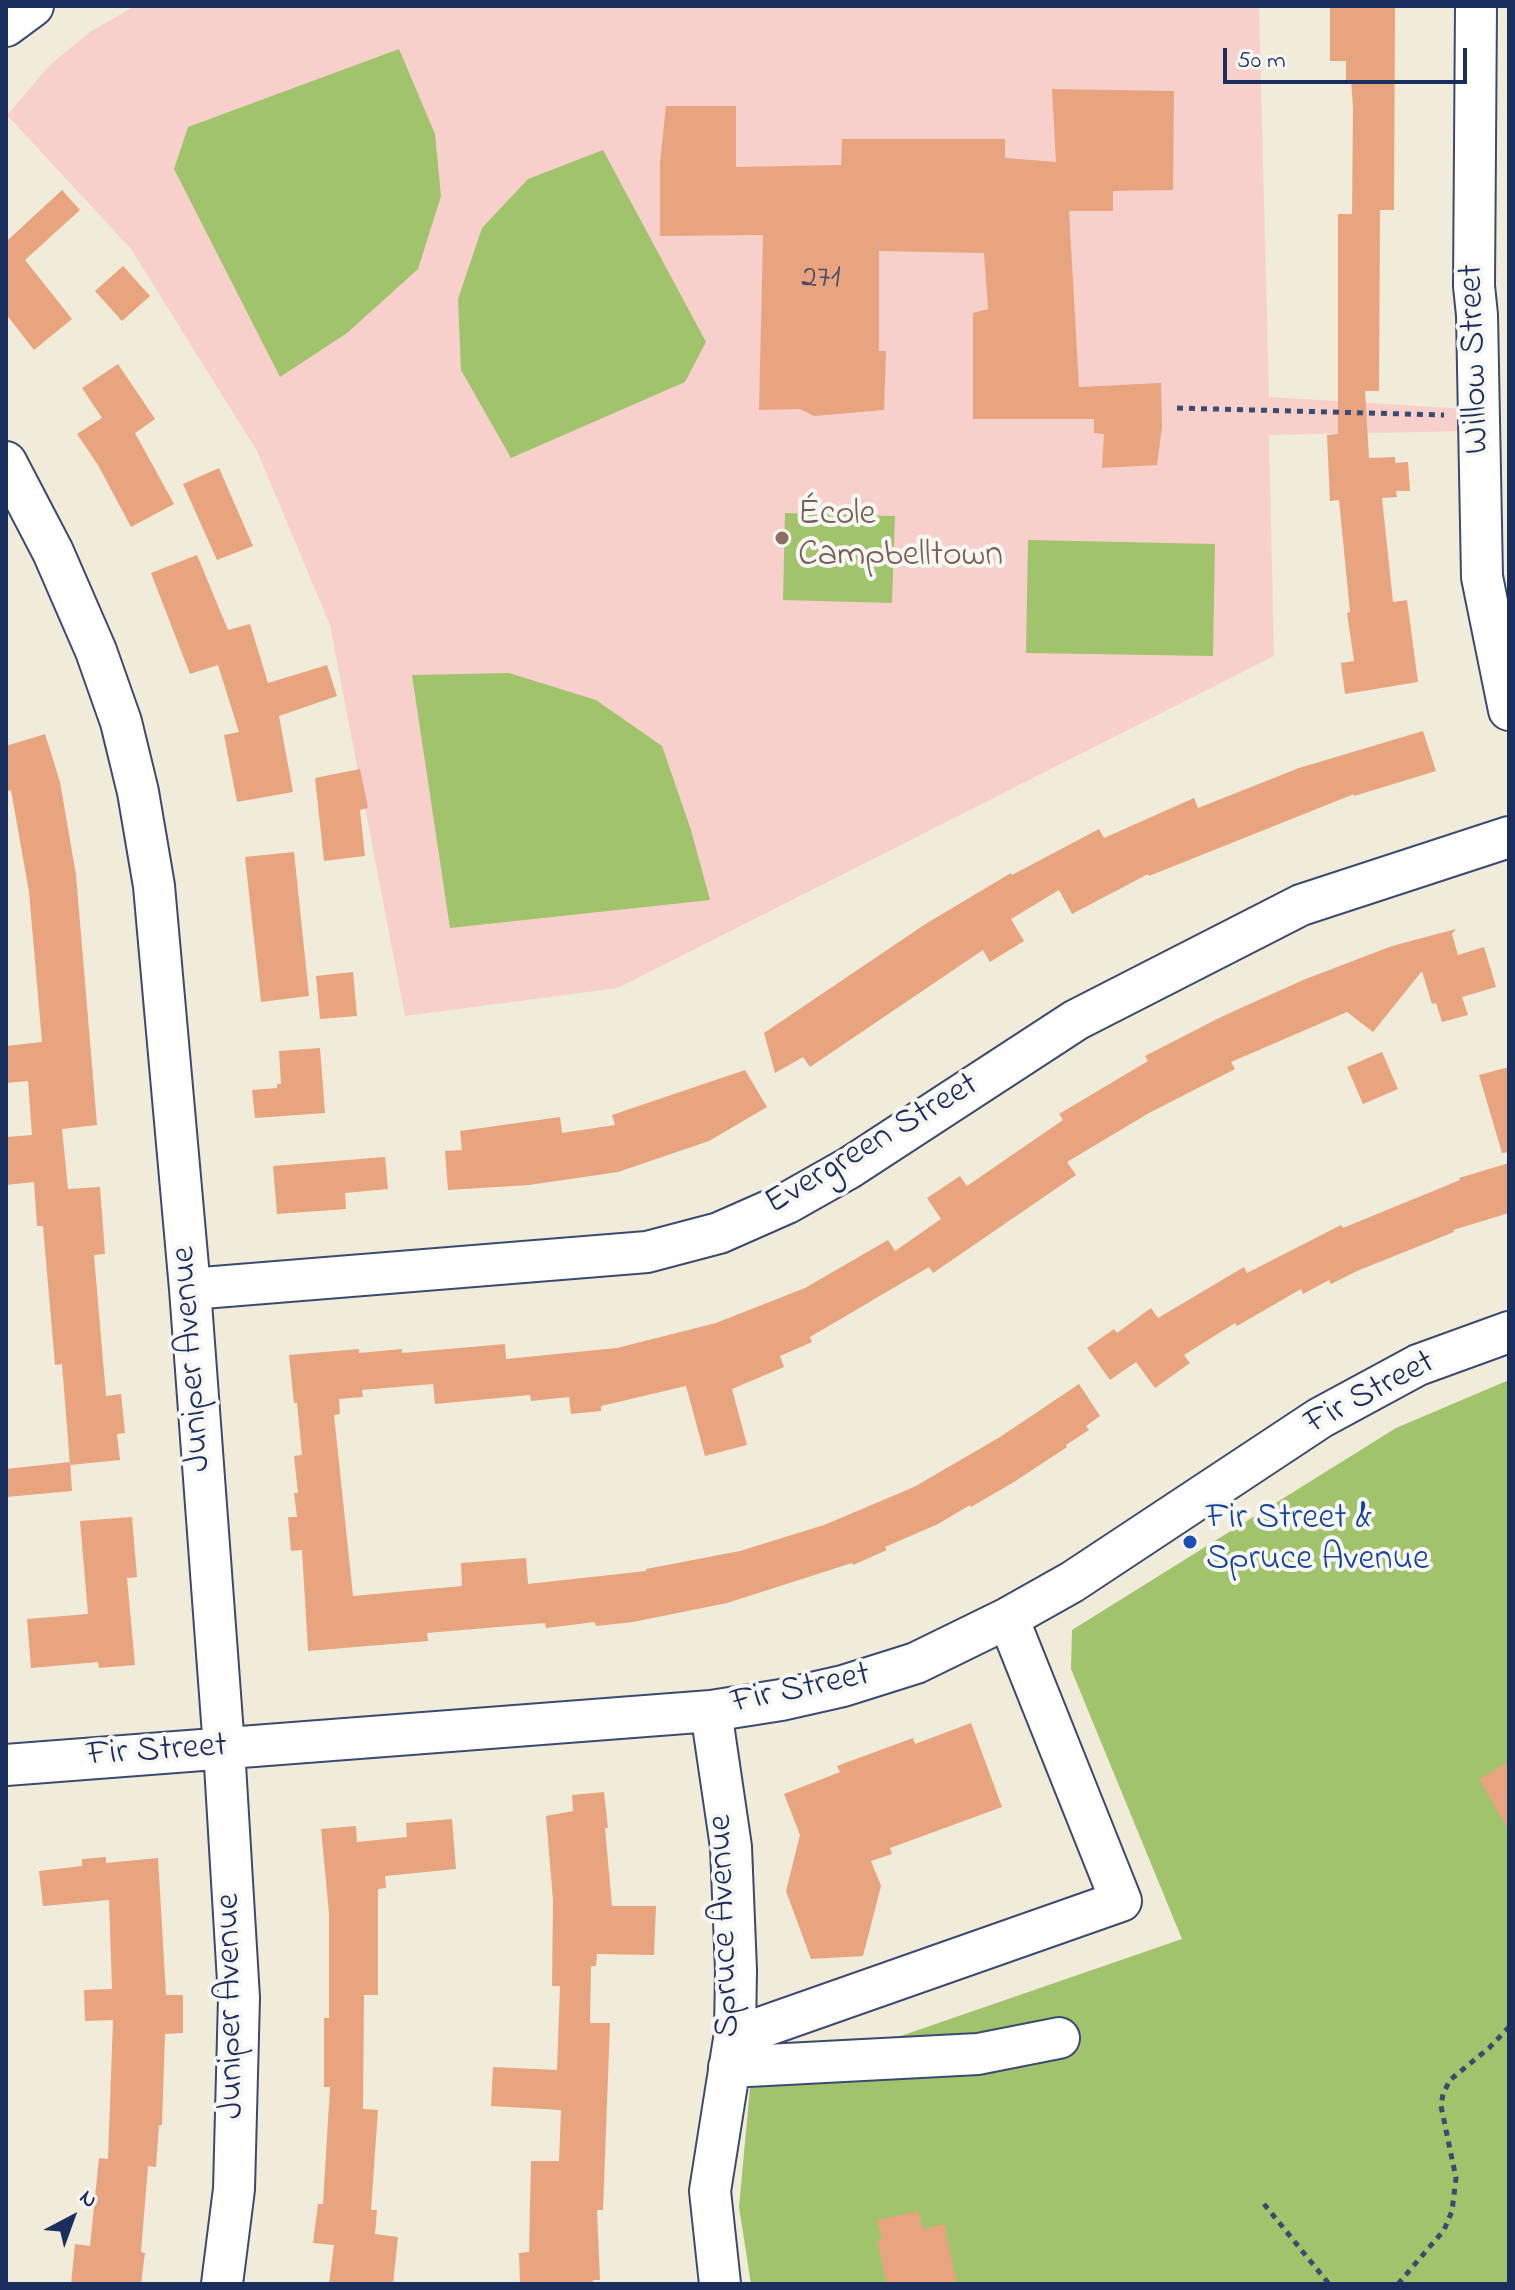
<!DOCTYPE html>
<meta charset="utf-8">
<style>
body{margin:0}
#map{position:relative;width:1515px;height:2290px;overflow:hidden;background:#f1ebd9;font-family:"Indie Flower",sans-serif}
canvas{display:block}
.frame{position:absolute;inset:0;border:8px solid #1b2f5e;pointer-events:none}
.north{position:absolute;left:32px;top:2178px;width:80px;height:80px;-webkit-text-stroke:6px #f6f6f2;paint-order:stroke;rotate:41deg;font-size:22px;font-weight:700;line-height:32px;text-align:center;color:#1b2f5e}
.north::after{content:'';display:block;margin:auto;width:28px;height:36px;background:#1b2f5e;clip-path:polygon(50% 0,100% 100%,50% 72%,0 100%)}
.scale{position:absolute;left:1223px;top:48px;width:244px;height:36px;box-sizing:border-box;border:4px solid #1b2f5e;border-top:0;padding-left:10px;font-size:24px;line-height:28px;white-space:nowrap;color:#1b2f5e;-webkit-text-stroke:6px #f6f6f2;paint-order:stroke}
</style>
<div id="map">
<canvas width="1515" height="2290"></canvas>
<div class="frame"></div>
<div class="north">N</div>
<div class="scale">50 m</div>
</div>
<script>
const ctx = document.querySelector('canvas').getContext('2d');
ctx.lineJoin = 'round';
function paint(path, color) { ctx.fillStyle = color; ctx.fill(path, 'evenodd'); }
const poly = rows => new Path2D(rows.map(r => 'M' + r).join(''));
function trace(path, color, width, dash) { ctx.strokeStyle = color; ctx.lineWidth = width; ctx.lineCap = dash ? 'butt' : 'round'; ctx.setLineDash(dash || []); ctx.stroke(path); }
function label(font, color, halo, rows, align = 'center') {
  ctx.font = font + ' "Indie Flower",sans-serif'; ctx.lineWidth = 8; ctx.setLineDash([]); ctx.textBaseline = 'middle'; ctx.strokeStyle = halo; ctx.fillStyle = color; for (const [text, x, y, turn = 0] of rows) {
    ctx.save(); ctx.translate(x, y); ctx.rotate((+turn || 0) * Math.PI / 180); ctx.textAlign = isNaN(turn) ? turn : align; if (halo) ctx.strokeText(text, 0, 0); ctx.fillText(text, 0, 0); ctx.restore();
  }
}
const built = poly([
 [135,6,1259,6,1269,397,1468,409,1469,431,1269,435,1274,656,618,988,405,1016,330,625,257,451,131,249,7,115,51,64,90,32]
]);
const green = poly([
 [399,49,435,134,441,196,418,269,347,333,280,377,174,169,188,127],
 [603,150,706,342,685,382,511,458,461,370,458,299,482,228,528,179],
 [785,513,895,516,892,603,783,600],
 [1028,540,1215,544,1213,656,1026,653],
 [509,673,596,700,662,746,691,830,710,900,450,928,412,675],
 [1509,1380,1509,2284,751,2284,739,2207,750,2088,1182,1939,1071,1669,1072,1630,1396,1428]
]);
const building = poly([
 [1330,6,1395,6,1394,210,1380,210,1379,391,1365,391,1369,458,1395,457,1395,463,1408,462,1410,491,1396,491,1397,497,1382,498,1393,602,1407,600,1418,682,1345,694,1341,663,1354,661,1347,613,1350,612,1339,500,1330,501,1327,435,1338,434,1338,214,1352,214,1353,108,1351,80,1346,80,1346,61,1330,61],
 [1052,89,1174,91,1173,190,1113,191,1113,211,1069,211,1079,387,1161,383,1162,427,1157,465,1102,468,1104,434,1094,433,1094,419,973,419,973,313,988,309,984,253,879,251,879,351,886,351,884,410,814,416,800,409,759,410,763,235,660,236,660,163,666,106,736,106,736,167,841,165,842,139,1005,139,1005,158,1056,162],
 [62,190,80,210,25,260,72,319,34,350,6,314,6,237,8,240],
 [123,266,150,296,122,321,95,291],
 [118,364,155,419,135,433,174,504,131,527,98,465,77,434,102,418,82,388],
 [219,468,253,546,217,560,183,484],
 [197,555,228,630,250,624,268,683,327,665,337,696,279,716,293,792,237,802,224,735,239,732,218,665,190,674,151,573],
 [1423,731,1436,771,1354,796,1354,794,1149,876,1148,874,1072,914,1059,890,1011,919,1024,941,990,962,983,950,810,1067,803,1057,775,1073,764,1033,927,923,1011,873,1012,875,1099,829,1104,838,1194,798,1198,808,1299,768],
 [45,734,60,782,76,875,97,1125,62,1129,68,1189,100,1187,105,1254,94,1255,106,1396,121,1394,125,1433,117,1434,120,1460,70,1465,62,1364,55,1365,43,1226,37,1226,34,1182,6,1185,6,1137,32,1135,28,1081,6,1083,6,1046,42,1042,29,892,11,790,6,792,6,746],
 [360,769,368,808,360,810,365,856,324,861,315,778],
 [294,852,309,996,261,1002,245,857],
 [1456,929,1452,934,1458,955,1484,947,1496,987,1462,997,1468,1015,1442,1022,1436,1003,1432,1004,1422,971,1373,1032,1347,1012,1231,1062,1235,1069,1149,1113,1067,1162,1076,1175,933,1273,929,1267,810,1337,812,1342,780,1356,784,1367,732,1389,747,1445,705,1456,686,1386,601,1406,601,1411,571,1414,569,1397,531,1401,530,1395,435,1404,433,1384,362,1390,363,1397,339,1399,340,1414,334,1415,353,1596,462,1586,461,1563,526,1558,528,1584,646,1571,646,1569,740,1551,824,1525,914,1487,1000,1437,1079,1384,1100,1416,1086,1426,1089,1430,1066,1445,1067,1447,1014,1482,971,1507,970,1505,938,1524,885,1547,887,1550,853,1565,852,1563,727,1603,633,1622,596,1626,595,1622,546,1628,545,1623,427,1633,428,1641,308,1651,302,1550,291,1551,288,1517,297,1517,294,1493,298,1493,294,1456,302,1455,297,1403,294,1403,289,1355,359,1349,359,1353,402,1349,402,1353,505,1344,506,1359,617,1348,716,1323,805,1288,888,1240,895,1251,941,1219,927,1198,960,1176,967,1186,1063,1120,1059,1114,1148,1061,1145,1056,1221,1017,1303,980,1392,946],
 [353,972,357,1016,320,1019,316,976],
 [320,1048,325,1113,255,1118,252,1090,277,1088,277,1084,281,1084,279,1051],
 [1382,1052,1398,1089,1363,1104,1347,1067],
 [1509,1067,1509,1152,1502,1153,1479,1075],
 [745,1070,767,1107,709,1141,618,1172,529,1185,448,1190,445,1151,462,1150,460,1131,560,1117,562,1133,615,1125,612,1115],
 [385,1157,388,1189,345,1193,346,1209,277,1214,273,1166],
 [1509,1163,1509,1213,1453,1230,1454,1232,1357,1271,1331,1284,1329,1280,1303,1294,1301,1289,1237,1326,1235,1323,1184,1355,1190,1363,1155,1388,1136,1362,1110,1380,1087,1348,1114,1329,1117,1333,1151,1308,1158,1318,1244,1267,1247,1273,1341,1225,1343,1228,1460,1180,1459,1178],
 [70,1462,72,1491,6,1497,6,1469],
 [132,1517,137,1577,127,1578,135,1665,99,1668,98,1662,31,1668,27,1619,88,1614,80,1521],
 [971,1723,1002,1807,890,1848,892,1854,871,1861,881,1886,863,1956,811,1959,786,1891,800,1835,784,1794,840,1772,837,1766,913,1738,915,1744],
 [1509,1762,1509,1831,1479,1779],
 [604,1792,608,1828,605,1828,612,1906,656,1906,654,1955,597,1954,596,1966,591,1966,590,2023,610,2023,603,2210,597,2210,600,2280,593,2280,593,2284,520,2284,519,2253,529,2252,531,2161,559,2161,561,2110,491,2106,493,2067,557,2070,560,1986,552,1986,553,1900,546,1816,573,1811,572,1795],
 [452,1819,456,1869,385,1876,386,1888,378,1889,378,1995,364,1995,363,2109,378,2110,371,2210,377,2210,375,2234,398,2237,393,2284,329,2284,334,2245,313,2243,318,2204,323,2204,330,2087,324,2087,324,2018,329,2018,329,1913,321,1829,356,1826,357,1842,407,1837,406,1823],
 [106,1857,106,1863,158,1858,166,1995,183,1995,183,2033,165,2034,162,2125,159,2125,156,2167,148,2166,141,2252,145,2253,141,2284,71,2284,75,2244,90,2246,99,2158,108,2159,113,2020,85,2021,84,1990,112,1989,109,1900,43,1906,39,1871,82,1866,82,1859],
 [918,2211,923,2229,944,2224,957,2284,887,2284,877,2241,882,2239,877,2220]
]);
const path = poly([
 [1177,408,1444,415],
 [1264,2204,1329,2284],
 [1398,2284,1444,2230,1452,2211,1456,2178,1441,2106,1443,2094,1450,2080,1489,2048,1509,2027]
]);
const minor = poly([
 [1476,6,1474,286,1477,315,1482,577,1509,710],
 [6,26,33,6],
 [6,462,53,552,96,651,121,722,138,792,154,886,190,1289,224,1748,239,1998,234,2189,222,2284],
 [190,1289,647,1252,719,1233,787,1203,849,1168,1076,1020,1301,905,1509,837],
 [711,1711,731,1847,736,1970,735,2033,710,2191,720,2284],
 [6,1765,711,1711,781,1700,843,1686,916,1663,1008,1618,1072,1582,1320,1418,1418,1365,1509,1332],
 [735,2033,754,2030,1121,1901,1008,1618],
 [729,2067,978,2054,1059,2038]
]);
const markers = [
 [782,538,8,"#8d6e63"],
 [1190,1542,8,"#1a4fb4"]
];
const numberNames = [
 ["271",821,281]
];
const streetNames = [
 ["Willow Street",1477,359,-92],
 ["Evergreen Street",873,1146,-31],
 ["Juniper Avenue",194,1359,-94],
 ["Fir Street",1371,1395,-28],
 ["Fir Street",801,1691,-12],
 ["Fir Street",157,1753,-4],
 ["Spruce Avenue",727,1926,-92],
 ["Juniper Avenue",233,2006,-91]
];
const educationNames = [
 ["École",798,517],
 ["Campbelltown",798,558]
];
const transitNames = [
 ["Fir Street &",1206,1521],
 ["Spruce Avenue",1206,1562]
];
paint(built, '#f7d0cb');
paint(green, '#a1c36c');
paint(building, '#e8a47f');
trace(minor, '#3b4b70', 44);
trace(path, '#3b4b70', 5, [6, 6]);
trace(minor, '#fff', 40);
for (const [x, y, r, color] of markers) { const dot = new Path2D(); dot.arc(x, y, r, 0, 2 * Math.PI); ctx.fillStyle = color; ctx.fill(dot); trace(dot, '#f6f6f2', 3); }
label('32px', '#4e4c66', null, numberNames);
label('36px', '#1b2f5e', '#f6f6f2', streetNames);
label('36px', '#785e54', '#f6f6f2', educationNames, 'left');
label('36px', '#164399', '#f6f6f2', transitNames, 'left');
</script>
